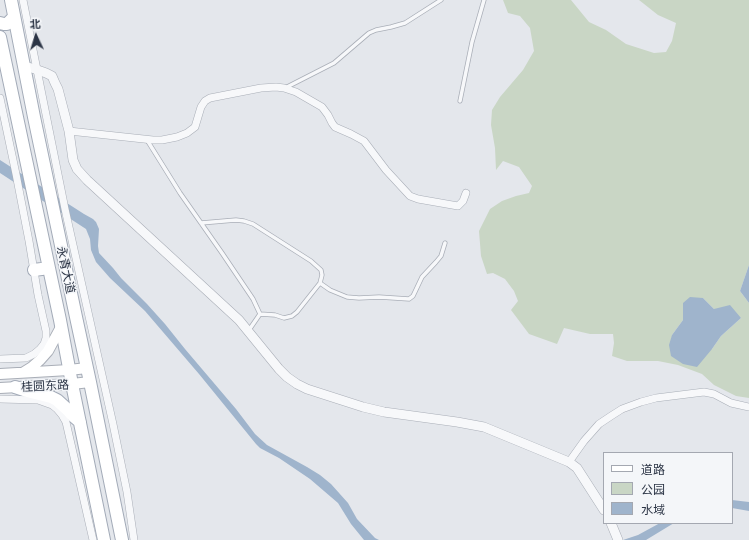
<!DOCTYPE html>
<meta charset="utf-8">
<style>
body{margin:0}
#map{position:relative;width:749px;height:540px;overflow:hidden;background:#e4e7ec;font-family:"Exo 2","Noto Sans SC",sans-serif}
canvas{display:block}
.legend{position:absolute;left:603px;top:452px;width:130px;height:72px;box-sizing:border-box;background:#f4f6f9;border:1px solid #a4a8b1;margin:0;padding:5px 7px;list-style:none;font-size:12px;color:#2b3445}
.legend li{display:flex;align-items:center;gap:8px;height:20px}
.legend b{width:20px;border:1px solid #a4a8b1}
.north{position:absolute;left:16px;top:16px;width:40px;height:40px;-webkit-text-stroke:3px #f4f6f9;paint-order:stroke;rotate:356deg;font-size:11px;font-weight:700;line-height:16px;text-align:center;color:#2b3445}
.north::after{content:'';display:block;margin:auto;width:14px;height:18px;background:#2b3445;clip-path:polygon(50% 0,100% 100%,50% 72%,0 100%)}
</style>
<div id="map">
<canvas width="749" height="540"></canvas>
<ul class="legend">
<li><b style="height:5px;background:#fff"></b>道路</li>
<li><b style="height:11px;background:#c9d6c5"></b>公园</li>
<li><b style="height:11px;background:#9fb4cc"></b>水域</li>
</ul>
<div class="north">北</div>
</div>
<script>
const ctx = document.querySelector('canvas').getContext('2d');
ctx.lineJoin = 'round';
function paint(path, color) { ctx.fillStyle = color; ctx.fill(path, 'evenodd'); }
const poly = rows => new Path2D(rows.map(r => 'M' + r).join(''));
function trace(path, color, width, dash) { ctx.strokeStyle = color; ctx.lineWidth = width; ctx.lineCap = dash ? 'butt' : 'round'; ctx.setLineDash(dash || []); ctx.stroke(path); }
function label(font, color, halo, rows, align = 'center') {
  ctx.font = font + ' "Exo 2","Noto Sans SC",sans-serif'; ctx.lineWidth = 3; ctx.setLineDash([]); ctx.textBaseline = 'middle'; ctx.strokeStyle = halo; ctx.fillStyle = color; for (const [text, x, y, turn = 0] of rows) {
    ctx.save(); ctx.translate(x, y); ctx.rotate((+turn || 0) * Math.PI / 180); ctx.textAlign = isNaN(turn) ? turn : align; if (halo) ctx.strokeText(text, 0, 0); ctx.fillText(text, 0, 0); ctx.restore();
  }
}
const green = poly([
 [503,0,571,0,589,22,606,30,626,44,654,53,666,52,672,41,676,23,658,15,639,0,749,0,749,265,740,291,749,303,749,398,736,396,714,385,702,374,678,365,658,361,627,361,612,356,614,343,613,334,590,334,564,328,557,344,529,334,511,310,518,301,514,291,505,279,493,273,487,274,481,256,479,231,490,209,502,201,516,196,529,193,532,186,519,167,503,161,496,170,495,148,491,125,492,110,500,97,523,70,534,51,530,28,520,16,508,13],
 [703,298,714,309,741,318,721,336,712,349,672,335,683,320]
]);
const water = poly([
 [0,160,84,214,93,219,96,222,99,229,98,246,99,253,113,268,121,278,147,304,165,324,185,349,236,409,255,434,267,445,307,467,320,475,331,484,348,503,357,519,375,538,379,540,364,540,351,524,338,503,310,479,279,458,260,448,256,444,199,374,145,311,110,278,96,262,91,250,90,239,86,229,0,173],
 [749,265,749,303,740,291],
 [690,297,703,298,714,309,730,305,741,318,721,336,712,349,697,367,683,364,671,356,669,345,672,335,683,320,683,303],
 [732,500,749,502,749,511,732,508],
 [660,523,674,523,646,540,617,540,623,540,638,535]
]);
const service = poly([
 [285,88,334,63,369,33,376,30,391,27,405,23,441,0],
 [460,101,472,42,484,0],
 [147,140,180,193,222,253,253,299,260,314,249,330],
 [201,223,236,220,244,221,253,224,311,261,321,270,322,275,320,283,297,312,292,316,284,318,275,315,260,314],
 [320,283,330,290,347,297,359,298,379,297,409,299,413,296,422,277,436,262,441,256,445,243]
]);
const minor = poly([
 [23,0,65,209,113,424,127,492,134,540],
 [0,98,16,174,29,241,38,295,46,331,46,338,44,344,40,349,34,354,26,358,0,359],
 [69,131,153,140,162,140,177,137,187,133,195,127,201,107,205,101,210,98,261,88,276,87,284,88,296,92,322,107,328,115,332,123,335,127,351,134,364,141,386,170,410,196,418,199,458,206,463,201,466,193],
 [0,399,38,400,52,405,57,409,62,415,66,422,93,540],
 [569,462,584,441,599,424,611,416,622,409,641,402,656,398,704,392,714,394,731,403,749,407]
]);
const tertiary = poly([
 [24,66,32,68,46,73,52,76,55,83,58,89,69,131,73,160,77,169,87,180,239,320,279,369,287,377,297,384,307,389,363,407,384,412,457,422,484,427,569,462,577,468,604,510],
 [611,523,618,540]
]);
const secondary = poly([
 [24,372,32,367,40,360,48,351,61,327],
 [0,374,69,370,87,368],
 [0,388,72,384,90,382]
]);
const primary = poly([
 [11,0,34,117,76,317,90,382,122,540],
 [0,23,4,24,7,24,14,17],
 [0,37,60,320,72,384,104,540],
 [34,270,49,268],
 [15,387,27,391,51,397,57,400,68,410,73,416,80,422]
]);
const streetNames = [
 ["永青大道",66,270,78],
 ["桂圆东路",45,386,-3]
];
paint(green, '#c9d6c5');
paint(water, '#9fb4cc');
trace(service, '#a9aeb7', 5);
trace(minor, '#a9aeb7', 8);
trace(tertiary, '#a9aeb7', 10);
trace(secondary, '#a9aeb7', 12);
trace(primary, '#a3abb8', 14);
trace(service, '#f7f8fa', 3.5);
trace(minor, '#f7f8fa', 7);
trace(tertiary, '#f7f8fa', 9);
trace(secondary, '#fff', 10);
trace(primary, '#fff', 12);
label('12px', '#2b3445', '#f4f6f9', streetNames);
</script>
